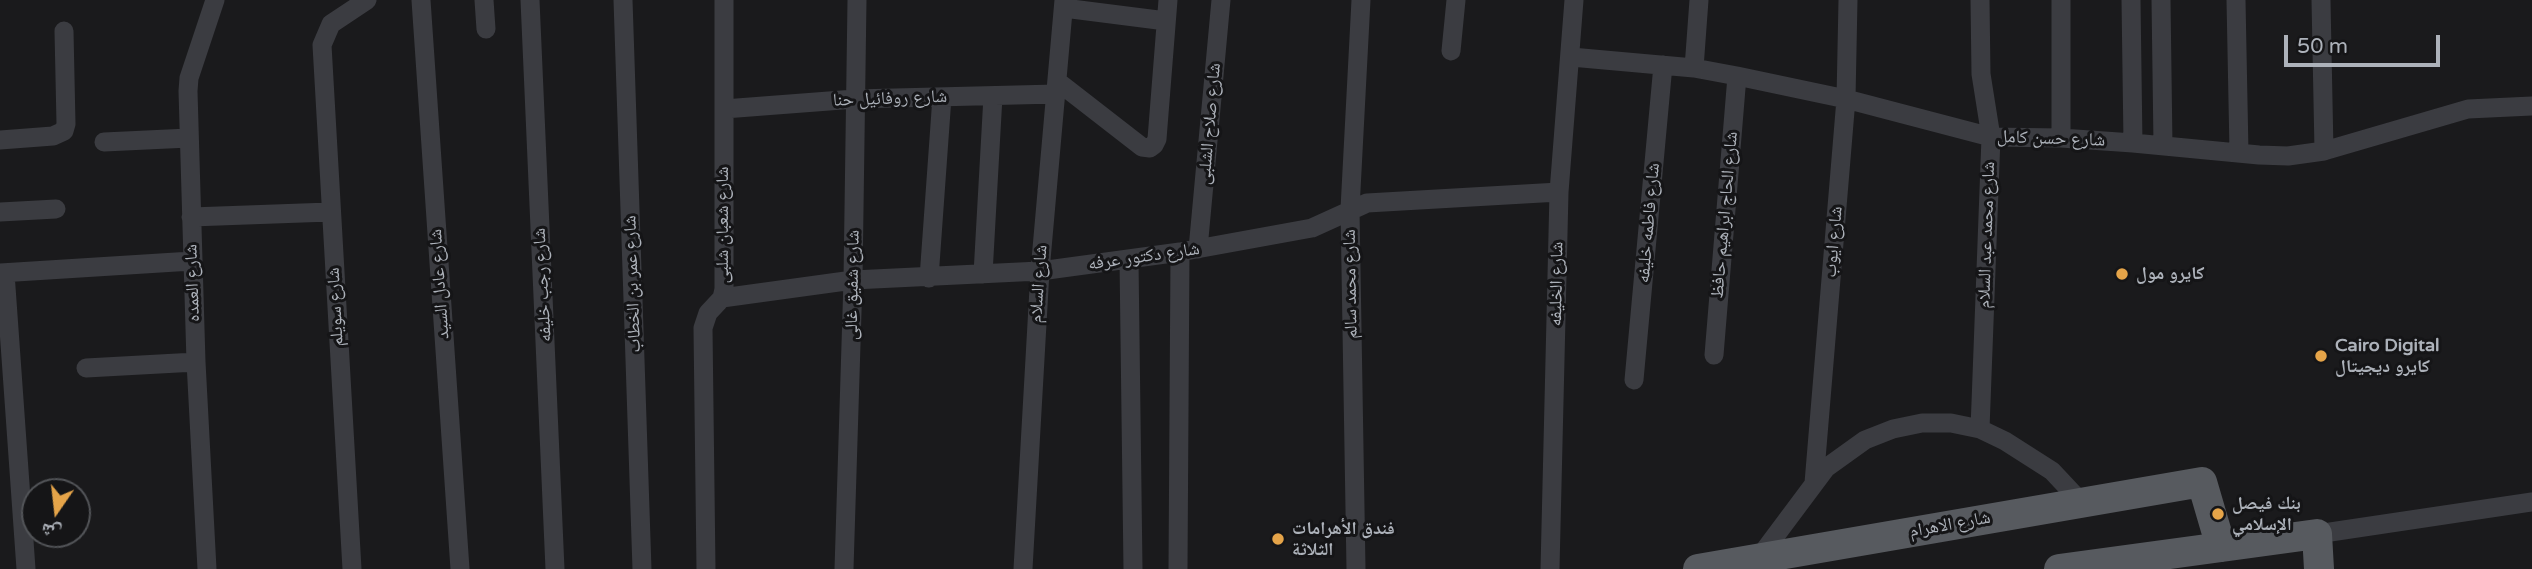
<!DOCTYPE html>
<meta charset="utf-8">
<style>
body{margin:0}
#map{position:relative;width:2532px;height:569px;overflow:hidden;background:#1a1a1c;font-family:"Varela Round","Noto Naskh Arabic",sans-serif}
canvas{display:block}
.north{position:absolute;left:21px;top:478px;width:70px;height:70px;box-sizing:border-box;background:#151517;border:2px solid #525458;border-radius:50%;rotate:194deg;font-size:19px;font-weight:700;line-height:28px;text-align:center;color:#adb2ba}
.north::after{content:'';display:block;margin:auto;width:24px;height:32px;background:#e5a449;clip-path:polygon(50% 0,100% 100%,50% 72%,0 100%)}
.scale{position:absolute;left:2284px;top:35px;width:156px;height:32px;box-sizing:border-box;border:4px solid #adb2ba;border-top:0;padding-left:9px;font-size:21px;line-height:24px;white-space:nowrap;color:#adb2ba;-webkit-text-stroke:5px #151517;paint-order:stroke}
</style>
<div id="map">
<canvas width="2532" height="569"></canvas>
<div class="north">ش</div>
<div class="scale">50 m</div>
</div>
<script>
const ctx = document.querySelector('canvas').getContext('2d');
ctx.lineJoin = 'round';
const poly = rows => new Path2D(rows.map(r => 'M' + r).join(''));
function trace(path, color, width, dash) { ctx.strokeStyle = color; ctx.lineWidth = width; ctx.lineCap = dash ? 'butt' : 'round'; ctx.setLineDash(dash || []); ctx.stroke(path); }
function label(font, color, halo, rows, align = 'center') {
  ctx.font = font + ' "Varela Round","Noto Naskh Arabic",sans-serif'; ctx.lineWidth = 6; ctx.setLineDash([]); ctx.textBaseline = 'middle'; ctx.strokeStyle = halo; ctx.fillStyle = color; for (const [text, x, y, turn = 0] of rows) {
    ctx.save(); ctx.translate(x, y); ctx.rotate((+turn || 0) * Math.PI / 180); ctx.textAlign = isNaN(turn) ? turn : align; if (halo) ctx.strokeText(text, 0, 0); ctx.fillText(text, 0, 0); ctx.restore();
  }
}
const minor = poly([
 [421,0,460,569],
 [484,0,486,29],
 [530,0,555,569],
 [623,0,642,569],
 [2061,0,2061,138],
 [2131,0,2133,143],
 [2161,0,2163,145],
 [2236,0,2239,152],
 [2321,0,2324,151],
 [1064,8,1166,21],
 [1451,51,1456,0],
 [1571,57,1694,68,1737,76,1846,99,1991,137,2061,138,2133,143,2259,155,2288,156,2324,151,2468,109,2532,106],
 [1694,68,1699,0],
 [1057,81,1142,147,1150,148,1154,145,1157,139,1168,0],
 [724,109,855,99,1056,94],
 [0,140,53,136,64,131,66,124,64,31],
 [104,142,189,138],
 [0,212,56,209],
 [191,217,330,212],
 [1198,249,1221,0],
 [1129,260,1133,569],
 [0,273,192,261],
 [5,273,26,569],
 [983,274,993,96],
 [929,278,942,97],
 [722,298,853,280,1040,271,1180,252,1312,228,1367,203,1559,192],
 [1714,355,1737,76],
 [86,368,196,362],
 [1634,380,1663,65],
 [1980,429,1991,137,1981,74,1980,0],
 [1814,483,1846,99,1848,0],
 [2317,534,2532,502],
 [1758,559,1826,468,1865,440,1893,429,1922,423,1951,423,1980,429,2005,441,2052,471,2082,503],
 [207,569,196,362,188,91,189,78,215,0],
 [352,569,322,45,331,24,367,0],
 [706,569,703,328,708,313,722,298,724,289,724,0],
 [844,569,853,280,857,0],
 [1023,569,1040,271,1064,0],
 [1178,569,1180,252],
 [1356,569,1350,209,1361,0],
 [1550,569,1559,192,1574,0]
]);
const primary = poly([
 [1698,569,2202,482,2221,547],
 [2059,569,2317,534,2319,569]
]);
const markers = [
 [2122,274,7,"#e5a449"],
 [2321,356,7,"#e5a449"],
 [2218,514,7,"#e5a449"],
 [1278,539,7,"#e5a449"]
];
const streetNames = [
 ["شارع روفائيل حنا",890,99,-2],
 ["شارع صلاح الشلبى",1210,124,-85],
 ["شارع حسن كامل",2051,139,2],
 ["شارع الحاج ابراهيم حافظ",1725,215,-85],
 ["شارع فاطمه خليفه",1649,223,-85],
 ["شارع شعبان شلبى",723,225,-90],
 ["شارع محمد عبد السلام",1987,235,-88],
 ["شارع ايوب",1834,242,-85],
 ["شارع دكتور عرفه",1144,257,-8],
 ["شارع العمده",193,283,-92],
 ["شارع عادل السيد",440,284,-94],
 ["شارع عمر بن الخطاب",633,284,-92],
 ["شارع السلام",1039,284,-86],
 ["شارع محمد سالم",1351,284,-91],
 ["شارع الخليفه",1557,284,-89],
 ["شارع رجب خليفه",543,285,-93],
 ["شارع شفيق غالى",853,285,-89],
 ["شارع سويلم",336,307,-93],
 ["شارع الاهرام",1950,525,-10]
];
const poiNames = [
 ["كايرو مول",2136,274],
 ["Cairo Digital",2335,346],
 ["كايرو ديجيتال",2335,367],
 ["بنك فيصل",2232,504],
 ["الإسلامي",2232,525],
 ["فندق الأهرامات",1292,529],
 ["الثلاثة",1292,550]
];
trace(minor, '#3b3c41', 19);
trace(primary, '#575a5f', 30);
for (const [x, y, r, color] of markers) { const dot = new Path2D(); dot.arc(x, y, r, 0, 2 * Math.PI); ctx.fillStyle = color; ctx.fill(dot); trace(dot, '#151517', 2.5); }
label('18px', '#adb2ba', '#151517', streetNames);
label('bold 18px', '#adb2ba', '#151517', poiNames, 'left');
</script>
